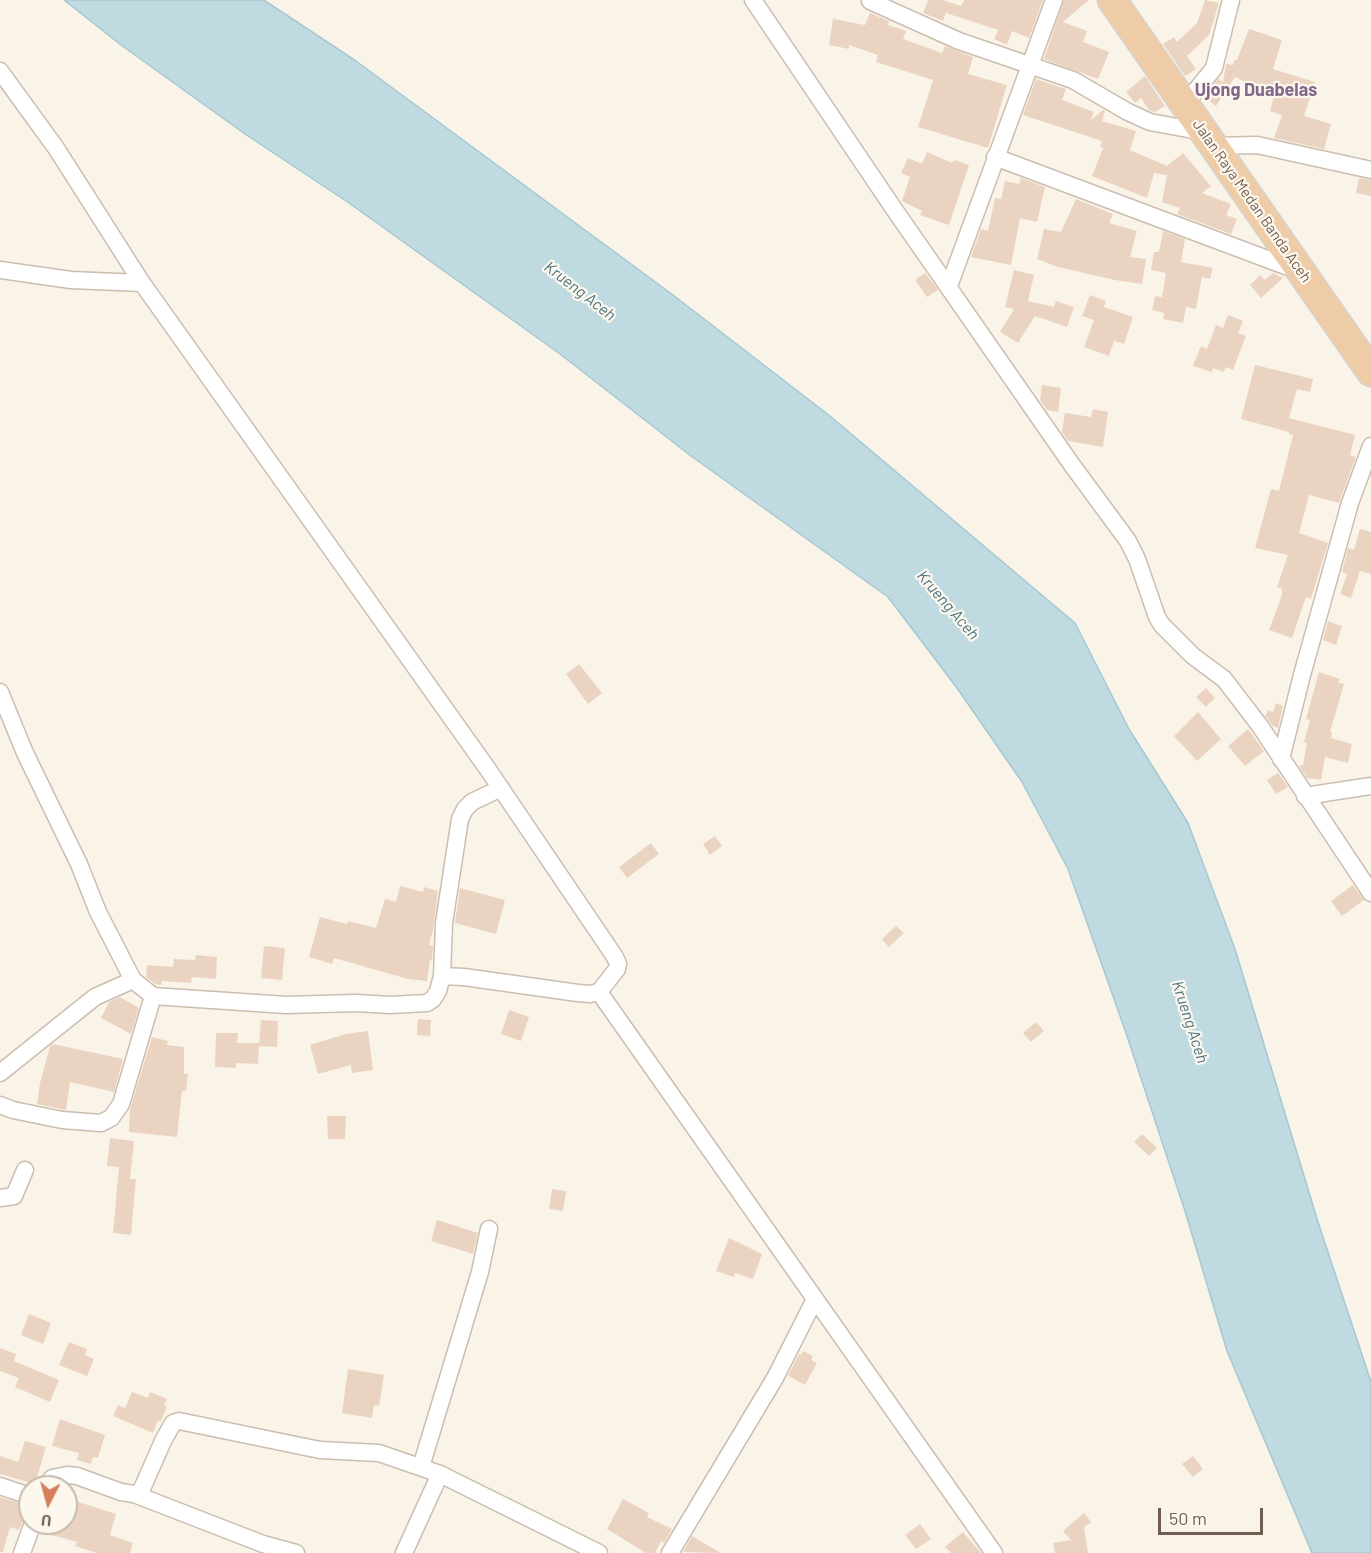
<!DOCTYPE html>
<style>
body{margin:0}
#map{position:relative;width:1371px;height:1553px;overflow:hidden;background:#faf4e8;font-family:Barlow,sans-serif}
canvas{display:block}
.north{position:absolute;left:18px;top:1475px;width:60px;height:60px;box-sizing:border-box;background:#fdf8ee;border:2px solid #c5baae;border-radius:50%;rotate:186deg;font-size:16px;font-weight:700;line-height:24px;text-align:center;color:#715d4f}
.north::after{content:'';display:block;margin:auto;width:21px;height:27px;background:#d57f5c;clip-path:polygon(50% 0,100% 100%,50% 72%,0 100%)}
.scale{position:absolute;left:1158px;top:1508px;width:105px;height:27px;box-sizing:border-box;border:3px solid #715d4f;border-top:0;padding-left:8px;font-size:18px;line-height:21px;white-space:nowrap;color:#715d4f;-webkit-text-stroke:4px #fdf8ee;paint-order:stroke}
</style>
<div id="map">
<canvas width="1371" height="1553"></canvas>
<div class="north">U</div>
<div class="scale">50 m</div>
</div>
<script>
const ctx = document.querySelector('canvas').getContext('2d');
ctx.lineJoin = 'round';
function paint(path, color) { ctx.fillStyle = color; ctx.fill(path, 'evenodd'); }
const poly = rows => new Path2D(rows.map(r => 'M' + r).join(''));
function trace(path, color, width, dash) { ctx.strokeStyle = color; ctx.lineWidth = width; ctx.lineCap = dash ? 'butt' : 'round'; ctx.setLineDash(dash || []); ctx.stroke(path); }
function label(font, color, halo, rows, align = 'center') {
  ctx.font = font + ' Barlow,sans-serif'; ctx.lineWidth = 4.5; ctx.setLineDash([]); ctx.textBaseline = 'middle'; ctx.strokeStyle = halo; ctx.fillStyle = color; for (const [text, x, y, turn = 0] of rows) {
    ctx.save(); ctx.translate(x, y); ctx.rotate((+turn || 0) * Math.PI / 180); ctx.textAlign = isNaN(turn) ? turn : align; if (halo) ctx.strokeText(text, 0, 0); ctx.fillText(text, 0, 0); ctx.restore();
  }
}
const water = poly([
 [64,0,264,0,356,61,673,295,830,416,1075,623,1129,729,1188,823,1235,949,1318,1222,1371,1382,1371,1553,1312,1553,1227,1351,1185,1211,1125,1030,1068,869,1022,782,957,688,888,597,691,456,560,354,349,203,245,134,121,45,64,0]
]);
const building = poly([
 [928,0,943,0,961,6,964,0,1043,0,1029,38,1012,31,1007,45,994,39,998,30,946,13,943,21,923,13],
 [1064,0,1089,0,1063,22,1087,31,1083,42,1109,52,1098,79,1044,59],
 [1205,0,1219,3,1209,35,1187,56,1196,69,1185,76,1163,44,1174,37,1177,42,1197,23],
 [870,13,889,21,888,25,906,31,903,39,942,53,945,46,973,57,968,74,1007,85,988,148,918,127,933,80,876,62,878,55,849,45,849,49,829,45,833,19,865,25],
 [1249,29,1282,40,1273,69,1315,82,1304,116,1331,124,1324,149,1274,138,1282,115,1270,111,1274,96,1235,77,1216,106,1204,97,1218,79,1223,82,1226,64,1233,65,1234,60,1237,60],
 [1145,76,1165,106,1155,112,1149,110,1141,98,1135,103,1126,92],
 [1036,79,1066,89,1062,100,1094,112,1091,120,1103,110,1105,111,1102,121,1136,131,1130,150,1167,166,1183,153,1211,186,1202,193,1231,204,1226,215,1237,219,1231,234,1177,214,1180,208,1162,202,1167,175,1154,173,1147,198,1092,176,1103,148,1100,147,1102,141,1023,115],
 [927,152,952,163,954,160,969,165,949,225,920,215,922,211,902,201,910,177,901,173,908,158,922,164],
 [1021,178,1045,187,1037,222,1020,218,1011,265,971,257,981,229,988,231,995,198,1001,199,1005,181,1019,184],
 [1359,178,1371,180,1371,196,1356,193],
 [1076,199,1113,214,1109,223,1137,231,1130,257,1146,259,1142,284,1115,280,1058,267,1037,259,1044,229,1061,232],
 [1163,231,1185,239,1181,262,1213,268,1210,279,1202,277,1196,309,1186,307,1183,323,1163,319,1164,313,1152,310,1155,296,1162,297,1166,273,1151,270,1154,252,1159,252],
 [1014,270,1034,275,1028,301,1054,307,1056,301,1074,307,1067,327,1035,316,1018,343,1000,332,1014,309,1005,307],
 [925,273,938,290,927,297,915,280],
 [1273,273,1283,278,1261,298,1250,285,1260,275,1265,280],
 [1090,295,1106,301,1104,307,1133,317,1124,344,1114,341,1109,356,1084,347,1094,320,1082,316],
 [1228,315,1243,321,1238,333,1246,336,1233,370,1226,367,1224,372,1213,368,1212,372,1193,366,1201,346,1207,349,1216,325,1223,328],
 [1255,365,1313,379,1310,392,1297,389,1289,418,1355,435,1350,455,1356,457,1339,503,1309,495,1299,533,1328,543,1311,599,1306,597,1292,638,1269,630,1282,595,1282,589,1277,587,1288,555,1255,548,1271,489,1279,491,1293,435,1289,434,1289,432,1241,419],
 [1042,385,1061,388,1058,412,1047,410,1040,400],
 [1093,409,1108,412,1103,447,1068,441,1062,432,1065,413,1091,417],
 [1360,529,1371,532,1371,574,1360,571,1351,598,1340,594,1347,574,1342,572,1348,548,1354,550],
 [1328,621,1342,626,1336,645,1323,640],
 [579,664,602,693,588,704,566,674],
 [1319,672,1340,679,1338,682,1344,684,1330,732,1332,733,1331,738,1352,744,1348,763,1325,757,1321,780,1307,778,1299,766,1303,765,1307,743,1304,742,1310,720,1306,719],
 [1206,688,1215,698,1206,707,1196,697],
 [1276,703,1283,706,1278,728,1273,726,1265,716,1268,710,1273,712],
 [1198,712,1221,739,1197,761,1174,736],
 [1248,729,1264,751,1245,766,1228,746],
 [1278,773,1288,787,1276,794,1267,780],
 [715,836,722,846,710,855,703,844],
 [651,843,659,854,627,878,619,867],
 [1353,885,1364,900,1342,916,1331,901],
 [400,886,423,892,424,887,438,891,433,930,429,945,433,946,432,961,430,960,427,981,408,979,334,958,332,964,309,957,320,917,347,924,348,921,376,928,385,899,396,902],
 [460,888,505,900,496,934,455,923],
 [896,926,904,933,889,947,882,939],
 [264,946,285,948,282,980,261,978],
 [196,955,217,957,216,979,192,977,191,983,162,981,161,985,155,984,146,977,147,965,173,967,174,959,195,960],
 [120,997,139,1008,131,1034,101,1018,109,1002],
 [509,1010,529,1017,521,1041,501,1034],
 [418,1019,431,1020,430,1036,417,1035],
 [261,1020,278,1021,277,1047,259,1046],
 [1036,1022,1044,1031,1031,1042,1023,1033],
 [368,1031,373,1070,352,1073,351,1065,318,1074,310,1045,346,1034],
 [216,1033,238,1033,237,1043,259,1043,258,1064,236,1063,236,1068,215,1067],
 [152,1037,168,1041,167,1045,184,1047,184,1074,188,1074,186,1091,182,1091,177,1137,129,1132,130,1109],
 [53,1044,123,1059,114,1092,70,1082,66,1110,37,1104,40,1083,50,1046],
 [327,1116,346,1116,345,1139,328,1139],
 [1142,1134,1157,1148,1149,1156,1134,1142],
 [110,1138,134,1141,130,1179,136,1179,131,1235,113,1233,119,1167,107,1166],
 [552,1189,566,1191,563,1211,549,1209],
 [437,1220,478,1233,473,1254,431,1241],
 [729,1238,762,1254,753,1279,735,1273,734,1277,716,1271],
 [29,1314,51,1323,43,1344,21,1335],
 [69,1342,87,1349,85,1355,94,1359,87,1376,59,1365],
 [0,1348,16,1354,14,1361,59,1380,50,1402,15,1387,19,1378,0,1371],
 [803,1351,813,1356,811,1360,817,1363,805,1385,788,1376,799,1354,801,1355],
 [348,1369,384,1375,379,1406,374,1405,372,1418,342,1413],
 [132,1392,148,1398,150,1392,167,1399,164,1405,167,1406,161,1421,158,1420,153,1433,113,1416,118,1405,125,1408],
 [60,1419,105,1435,98,1458,93,1457,91,1464,77,1460,79,1453,52,1446],
 [25,1441,46,1447,35,1484,0,1474,0,1456,18,1462],
 [1193,1456,1203,1469,1193,1477,1182,1464],
 [0,1497,29,1506,19,1530,10,1527,3,1552,0,1552],
 [66,1498,116,1514,110,1535,133,1543,130,1553,97,1553,75,1546,77,1542,41,1532,43,1523,66,1523],
 [623,1499,649,1513,647,1517,672,1529,664,1543,661,1541,655,1553,646,1553,607,1529],
 [1084,1513,1091,1522,1084,1527,1088,1553,1055,1553,1053,1543,1071,1540,1063,1531],
 [920,1524,931,1539,916,1549,905,1535],
 [963,1532,981,1553,951,1553,945,1547],
 [692,1536,721,1553,683,1552]
]);
const minor = poly([
 [753,0,894,209,1072,465,1128,541,1137,559,1157,617,1162,625,1193,656,1224,679,1260,726,1371,893],
 [870,1,959,41,1073,80,1128,112,1150,122,1204,132],
 [0,71,56,148,142,283,487,768,615,957,618,964,617,969,599,992,994,1553],
 [1185,104,1214,68,1231,0],
 [1213,146,1257,145,1371,170],
 [995,157,1299,271],
 [0,270,71,280,142,283],
 [949,286,1054,0],
 [0,692,25,753,79,864,98,912,133,980],
 [1281,759,1302,675,1350,503,1371,446],
 [1305,796,1371,786],
 [442,976,444,923,460,819,465,809,472,802,501,788],
 [0,1073,95,997,133,980,153,996,286,1005,356,1003,390,1005,427,1003,433,999,438,991,442,976,464,977,578,993,590,994,599,992],
 [0,1105,13,1110,62,1120,101,1123,111,1118,121,1104,153,996],
 [0,1198,14,1196,25,1170],
 [421,1467,480,1272,489,1229],
 [0,1486,30,1496],
 [46,1487,52,1478,67,1475,77,1476,121,1492,134,1494,141,1491,163,1441,173,1423,179,1421,320,1450,379,1453,440,1474,599,1553],
 [134,1494,263,1544,296,1553],
 [22,1553,33,1523],
 [404,1553,440,1474],
 [670,1553,775,1378,815,1299]
]);
const trunk = poly([
 [1112,0,1371,372]
]);
const streetNames = [
 ["Jalan Raya Medan Banda Aceh",1252,201,55]
];
const waterNames = [
 ["Krueng Aceh",580,291,38],
 ["Krueng Aceh",948,605,49],
 ["Krueng Aceh",1190,1022,72]
];
const quarterNames = [
 ["Ujong Duabelas",1256,90]
];
paint(water, '#bfdae1');
trace(water, '#a6c8d2', 1.5);
paint(building, '#ead4c1');
trace(minor, '#cbbdaf', 19);
trace(trunk, '#d7d2ce', 31);
trace(minor, '#fff', 16);
trace(trunk, '#eecca7', 28);
label('15px', '#715d4f', '#fdf8ee', streetNames);
label('italic 16px', '#4c7481', '#fdf8ee', waterNames);
label('bold 18px', '#83668c', '#fdf8ee', quarterNames);
</script>
